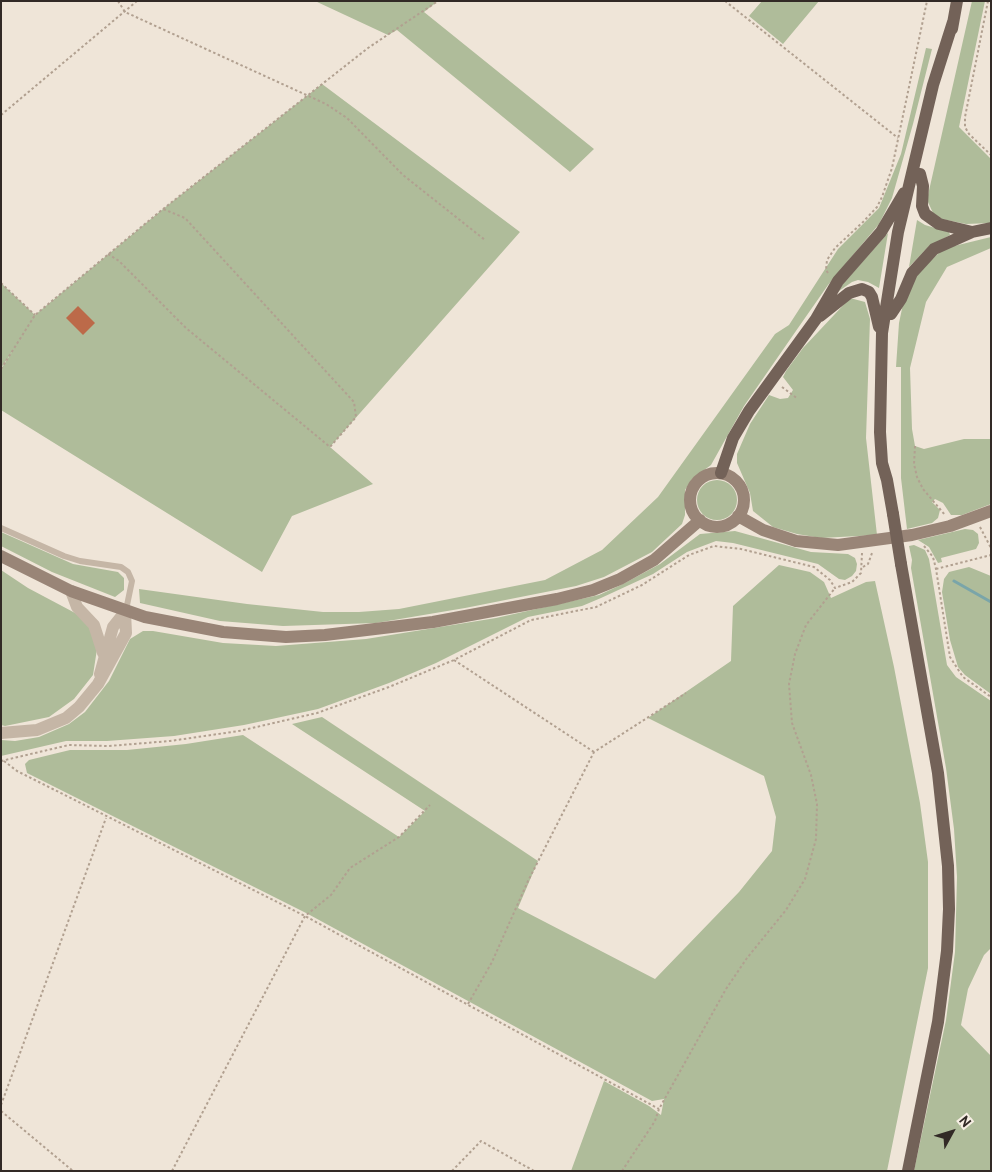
<!DOCTYPE html>
<style>
body{margin:0}
#map{position:relative;width:992px;height:1172px;overflow:hidden;background:#efe5d8;font-family:Overpass,sans-serif}
canvas{display:block}
.frame{position:absolute;inset:0;border:2px solid #322a26;pointer-events:none}
.north{position:absolute;left:927px;top:1107px;width:50px;height:50px;-webkit-text-stroke:4px #f7efe4;paint-order:stroke;rotate:51deg;font-size:14px;font-weight:700;line-height:20px;text-align:center;color:#322a26}
.north::after{content:'';display:block;margin:auto;width:18px;height:22px;background:#322a26;clip-path:polygon(50% 0,100% 100%,50% 72%,0 100%)}
</style>
<div id="map">
<canvas width="992" height="1172"></canvas>
<div class="frame"></div>
<div class="north">N</div>
</div>
<script>
const ctx = document.querySelector('canvas').getContext('2d');
ctx.lineJoin = 'round';
function paint(path, color) { ctx.fillStyle = color; ctx.fill(path, 'evenodd'); }
const poly = rows => new Path2D(rows.map(r => 'M' + r).join(''));
function trace(path, color, width, dash) { ctx.strokeStyle = color; ctx.lineWidth = width; ctx.lineCap = dash ? 'butt' : 'round'; ctx.setLineDash(dash || []); ctx.stroke(path); }
const green = poly([
 [315,1,438,1,424,12,594,149,570,172,397,30,388,35],
 [762,1,819,1,783,44,749,16],
 [972,1,985,1,959,127,991,159,991,223,966,224,942,219,933,213,928,202,928,195],
 [926,48,932,49,913,124,892,198,879,224,828,285,798,328,744,406,711,465,692,479,685,490,685,515,682,524,652,552,604,577,576,586,465,608,376,623,283,626,220,621,140,603,139,589,247,604,323,612,359,612,399,609,545,580,602,550,658,497,775,334,789,325,838,249,879,208,901,154],
 [322,84,520,232,330,447,373,484,292,516,262,572,1,410,1,369,14,349,1,368,1,283,35,315,163,209],
 [917,220,925,225,949,232,950,235,929,246,909,267],
 [888,233,879,288,868,282,858,280,852,282,839,291,841,286],
 [991,237,991,248,947,267,926,302,910,368,912,429,915,446,924,449,964,439,991,439,991,504,962,515,951,515,943,503,935,499,932,502,940,510,938,518,932,523,907,529,901,478,901,367,896,367,899,323,903,304,917,273,940,252,950,247],
 [850,298,865,302,870,319,866,438,877,535,821,538,797,534,773,527,753,511,750,493,737,463,737,454,750,424,769,395,780,399,788,398,793,390,783,377,786,371,803,348],
 '697 500a20 20 0 1 1 40 0a20 20 0 1 1-40 0Z',
 [965,529,973,530,978,534,979,543,976,549,941,558,942,562,938,563,929,547,918,540],
 [735,531,811,552,848,554,855,558,857,564,856,571,852,576,845,580,839,579,818,564,733,543,716,541,687,552,653,574,601,598,582,606,528,617,436,663,389,683,318,709,244,725,174,736,107,741,66,741,1,756,1,740,15,741,39,737,69,724,85,712,109,681,130,639,143,631,153,631,223,643,276,646,366,639,496,618,599,595,623,584,660,564,700,534],
 [1,532,73,564,118,572,124,578,124,590,115,597,52,572,1,546],
 [914,545,925,550,929,559,947,665,956,677,991,701,991,948,984,955,968,989,961,1025,991,1056,991,1171,914,1171,946,1020,955,952,957,877,954,829,946,768,911,568,912,560,909,546],
 [779,565,810,572,824,582,831,598,866,582,875,581,894,667,920,803,928,862,928,968,887,1171,571,1171,604,1081,649,1106,661,1115,664,1099,652,1101,308,914,27,773,25,764,29,760,70,750,127,750,186,744,243,735,399,837,425,811,292,724,322,717,538,861,518,908,655,979,739,892,772,851,776,817,764,776,648,718,731,661,733,606],
 [969,567,991,576,991,694,965,675,958,667,950,640,942,592,944,579,949,572],
 [1,570,28,588,77,614,89,627,97,649,93,675,74,699,49,717,5,726,1,725]
]);
const stream = poly([
 [954,581,991,602]
]);
const building = poly([
 [78,306,95,323,83,335,66,318]
]);
const path = poly([
 [118,1,125,12,326,104,347,118,403,175,485,240],
 [725,1,898,138],
 [988,1,965,117,965,127,969,134,991,155],
 [1,115,137,1],
 [108,254,119,261,186,328,330,447,356,417,354,402,185,218,163,209],
 [828,273,826,270,827,260,835,248,863,222,877,207,882,197,892,168,927,1],
 [1,283,35,315],
 [1,369,35,315,163,209,368,48,438,1],
 [782,387,798,399],
 [915,446,914,464,917,477,923,489,945,515],
 [980,527,991,548],
 [924,546,933,557,936,569,950,657,963,677,991,697],
 [863,567,868,564,872,553],
 [936,569,991,555],
 [454,660,594,752],
 [1,761,69,745,109,746,170,741,239,731,317,713,389,687,454,660,531,620,596,607,642,585,689,555,714,546,741,549,814,567,830,580,835,588,852,582,861,573,862,553],
 [4,761,17,771,305,916,659,1109],
 [468,1004,492,962,528,881,594,752,686,693],
 [1,1105,106,818],
 [1,1111,73,1171],
 [172,1171,305,916,331,895,350,868,399,837,430,805],
 [452,1171,481,1141,534,1171],
 [622,1171,655,1121,659,1109,726,989,747,958,786,910,805,879,816,839,817,804,811,775,792,723,789,684,795,654,806,625,835,588]
]);
const service = poly([
 [1,528,64,556,80,561,121,567,128,572,132,581,126,610]
]);
const tertiary = poly([
 [71,591,77,607,94,625,103,653],
 [100,674,113,627,125,612],
 [1,733,37,730,66,718,79,707,98,684,126,633,125,612]
]);
const secondary = poly([
 '690 500a27 27 0 1 1 54 0a27 27 0 1 1-54 0Z',
 [738,516,763,530,796,541,838,545,912,535,950,526,991,511],
 [1,556,71,591,145,617,223,632,286,637,325,635,433,622,557,599,593,590,620,579,654,560,700,520]
]);
const primary = poly([
 [952,29,957,1],
 [920,174,923,186,922,206,925,214,939,224,972,232],
 [891,314,901,299,912,273,934,249,972,232,991,228],
 [820,316,849,293,862,289,869,292,872,297,879,327],
 [721,473,733,438,749,411,816,319,838,281,881,232,904,193],
 [893,514,887,480,882,463,880,432,882,333,898,232,933,85,953,22],
 [901,564,938,773,948,866,949,909,947,951,938,1022,908,1171]
]);
const primaryBridge = poly([
 [893,514,901,564]
]);
paint(green, '#afbc9a');
trace(stream, '#7aa5a9', 3);
paint(building, '#bc6a49');
trace(path, '#b1a090', 2, [2.5, 2.5]);
trace(service, '#c5b6a6', 6);
trace(tertiary, '#c5b6a6', 12);
trace(secondary, '#998577', 12);
trace(primary, '#736258', 12);
trace(primaryBridge, '#736258', 12);
</script>
